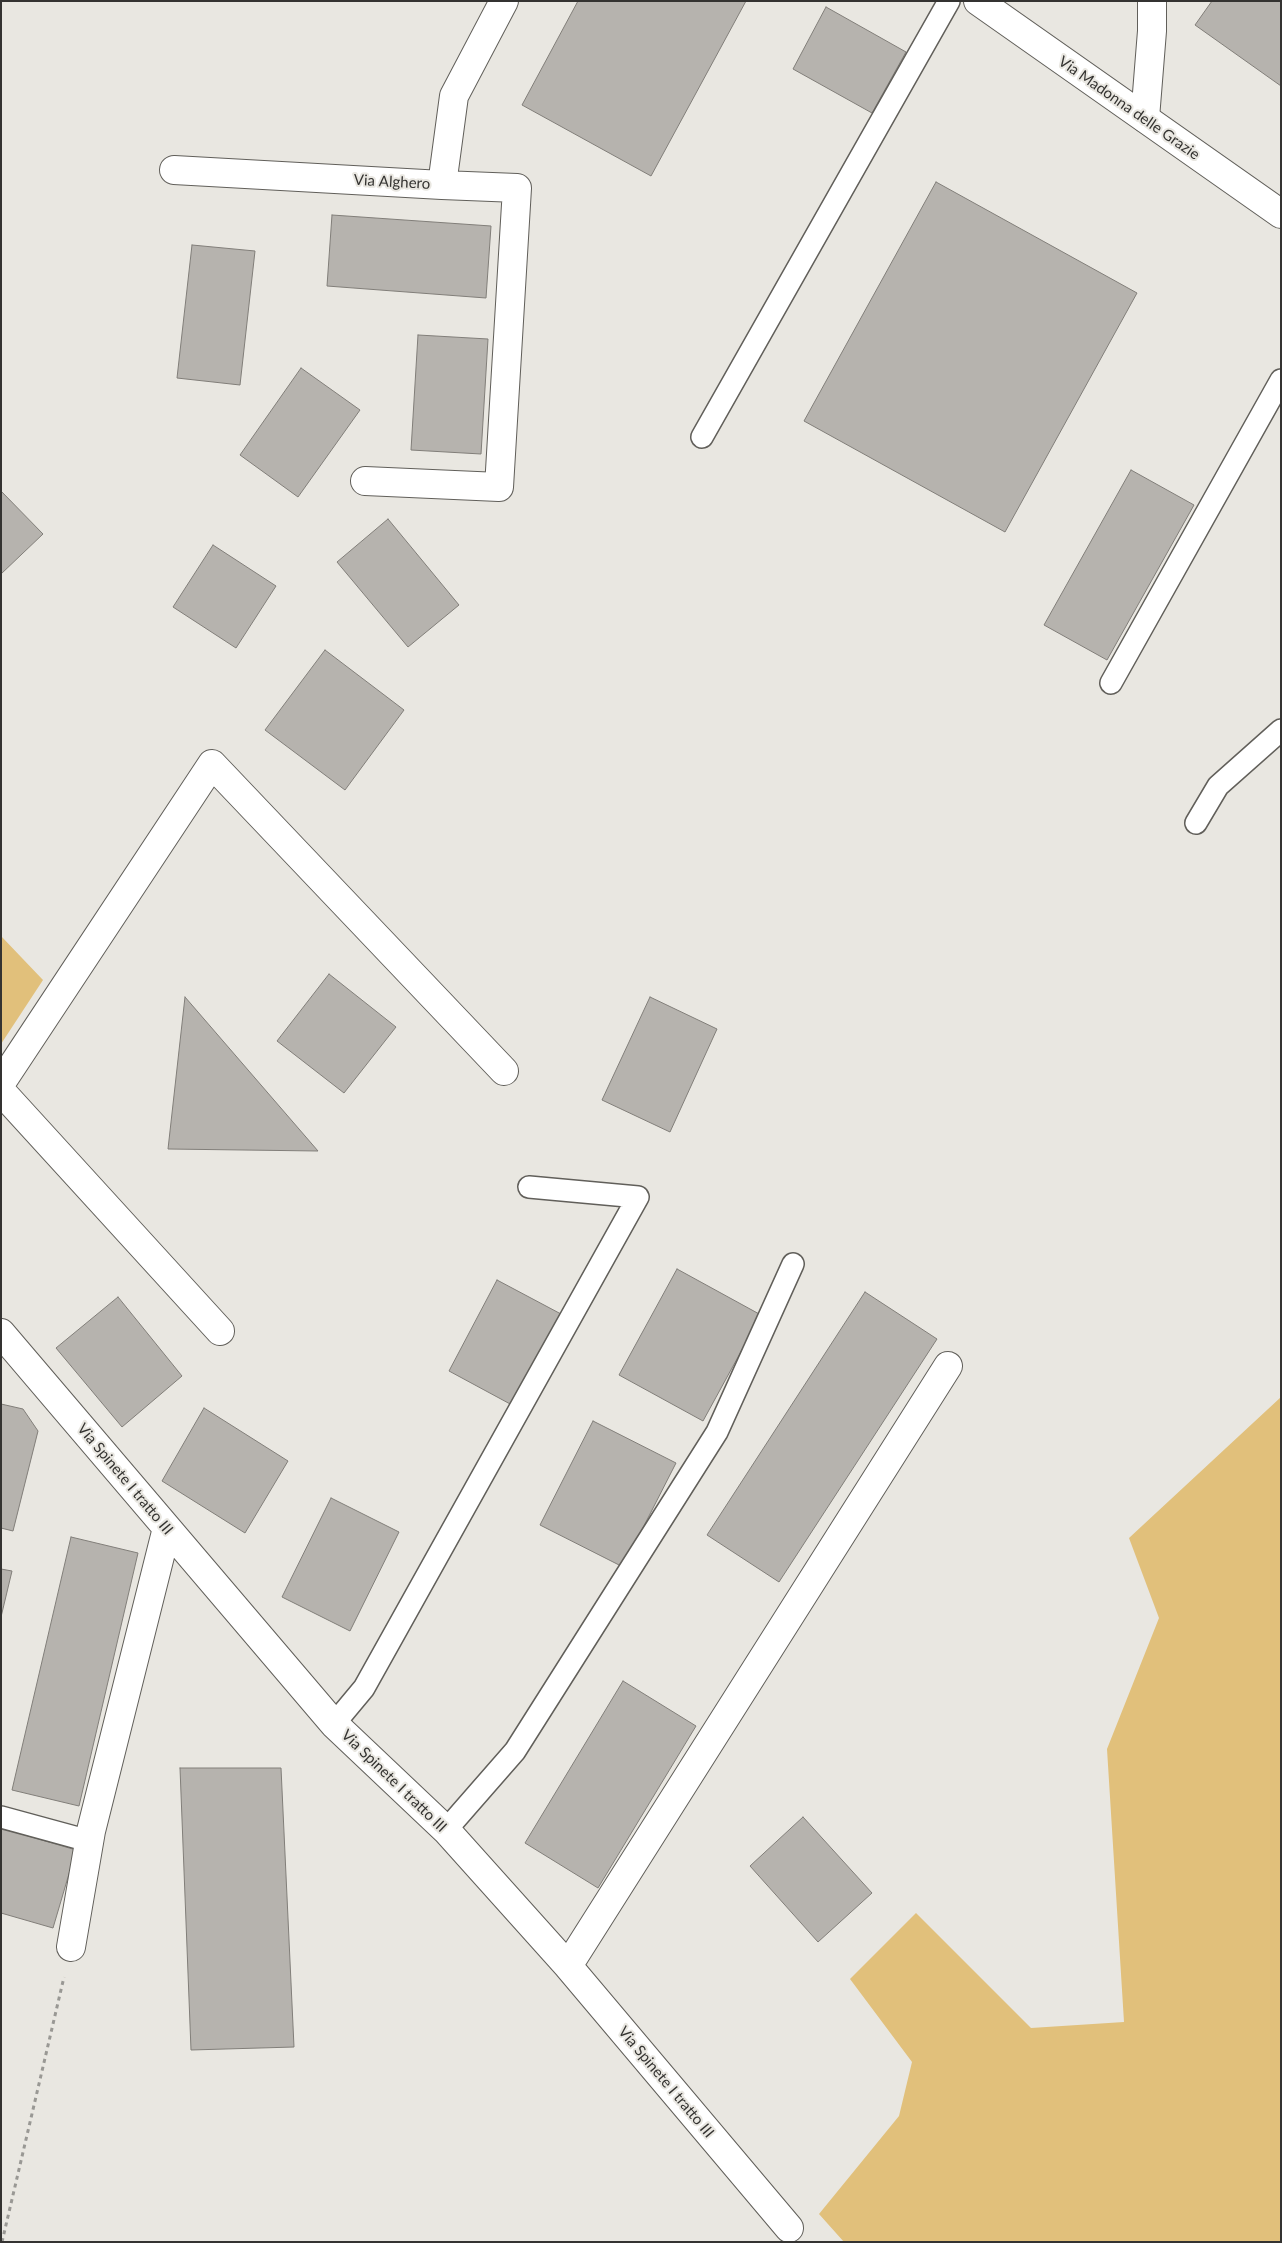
<!DOCTYPE html>
<style>
body{margin:0}
#map{position:relative;width:1282px;height:2243px;overflow:hidden;background:#e9e7e1;font-family:Lato,sans-serif}
canvas{display:block}
.frame{position:absolute;inset:0;border:2px solid #343331;pointer-events:none}
</style>
<div id="map">
<canvas width="1282" height="2243"></canvas>
<div class="frame"></div>
</div>
<script>
const ctx = document.querySelector('canvas').getContext('2d');
ctx.lineJoin = 'round';
function paint(path, color) { ctx.fillStyle = color; ctx.fill(path, 'evenodd'); }
const poly = rows => new Path2D(rows.map(r => 'M' + r).join(''));
function trace(path, color, width, dash) { ctx.strokeStyle = color; ctx.lineWidth = width; ctx.lineCap = dash ? 'butt' : 'round'; ctx.setLineDash(dash || []); ctx.stroke(path); }
function label(font, color, halo, rows, align = 'center') {
  ctx.font = font + ' Lato,sans-serif'; ctx.lineWidth = 4; ctx.setLineDash([]); ctx.textBaseline = 'middle'; ctx.strokeStyle = halo; ctx.fillStyle = color; for (const [text, x, y, turn = 0] of rows) {
    ctx.save(); ctx.translate(x, y); ctx.rotate((+turn || 0) * Math.PI / 180); ctx.textAlign = isNaN(turn) ? turn : align; if (halo) ctx.strokeText(text, 0, 0); ctx.fillText(text, 0, 0); ctx.restore();
  }
}
const green = poly([
 [1,936,43,980,1,1044],
 [1281,1397,1281,2242,844,2242,819,2214,899,2116,912,2062,850,1979,916,1913,1031,2028,1124,2022,1107,1749,1159,1618,1129,1538]
]);
const building = poly([
 [578,1,746,1,651,176,522,105,578,1],
 [1212,1,1281,1,1281,86,1195,25,1212,1],
 [826,7,906,52,872,113,793,69,826,7],
 [936,182,1137,293,1005,532,804,421,936,182],
 [332,215,491,226,486,298,327,286,332,215],
 [192,245,255,251,240,385,177,378,192,245],
 [418,335,488,339,481,454,411,450,418,335],
 [301,368,360,410,298,497,240,455,301,368],
 [1131,470,1194,505,1107,660,1044,625,1131,470],
 [1,491,43,534,1,574,1,491],
 [388,519,459,605,408,647,337,562,388,519],
 [213,545,276,586,236,648,173,607,213,545],
 [325,650,404,710,345,790,265,730,325,650],
 [329,974,396,1027,344,1093,277,1041,329,974],
 [185,997,318,1151,168,1149,185,997],
 [650,997,717,1029,670,1132,602,1100,650,997],
 [677,1269,761,1315,703,1421,619,1375,677,1269],
 [497,1280,561,1314,512,1405,449,1371,497,1280],
 [865,1292,937,1339,779,1582,707,1535,865,1292],
 [118,1297,182,1376,122,1427,56,1348,118,1297],
 [1,1404,23,1409,38,1431,13,1531,1,1528,1,1404],
 [204,1408,288,1461,245,1533,162,1481,204,1408],
 [593,1421,676,1463,623,1567,540,1525,593,1421],
 [331,1498,399,1532,350,1631,282,1597,331,1498],
 [71,1537,138,1553,79,1806,12,1790,71,1537],
 [1,1569,12,1571,1,1617,1,1569],
 [623,1681,696,1726,598,1888,525,1843,623,1681],
 [180,1768,281,1768,294,2047,191,2050,180,1768],
 [803,1817,872,1893,818,1942,750,1866,803,1817],
 [1,1828,76,1850,53,1928,1,1913,1,1828]
]);
const path = poly([
 [2,2242,64,1977]
]);
const service = poly([
 [702,437,949,1],
 [1111,683,1281,380],
 [1196,823,1218,786,1281,730],
 [334,1724,364,1688,638,1197,529,1187],
 [1,1817,89,1841],
 [446,1830,515,1751,717,1432,793,1264]
]);
const minor = poly([
 [1145,118,1152,31,1152,1],
 [174,170,442,185,454,96,504,1],
 [365,481,499,487,517,188,442,185],
 [1,1083,212,764,504,1071],
 [1,1091,220,1331],
 [1,1333,334,1724,446,1830,568,1966,789,2228],
 [71,1947,91,1831,167,1528],
 [568,1966,948,1366]
]);
const tertiary = poly([
 [978,1,1281,214]
]);
const streetNames = [
 ["Via Madonna delle Grazie",1129,108,35],
 ["Via Alghero",392,182,3],
 ["Via Spinete I tratto III",125,1479,50],
 ["Via Spinete I tratto III",394,1781,44],
 ["Via Spinete I tratto III",666,2082,50]
];
paint(green, '#e1c07b');
paint(building, '#b6b3ae');
trace(building, '#817e79', 1);
trace(service, '#615f5a', 24);
trace(minor, '#615f5a', 30);
trace(tertiary, '#615f5a', 30);
trace(path, '#999894', 3, [4, 4]);
trace(service, '#fff', 21);
trace(minor, '#fff', 28);
trace(tertiary, '#fff', 28);
label('15px', '#343331', '#e9e7e1', streetNames);
</script>
